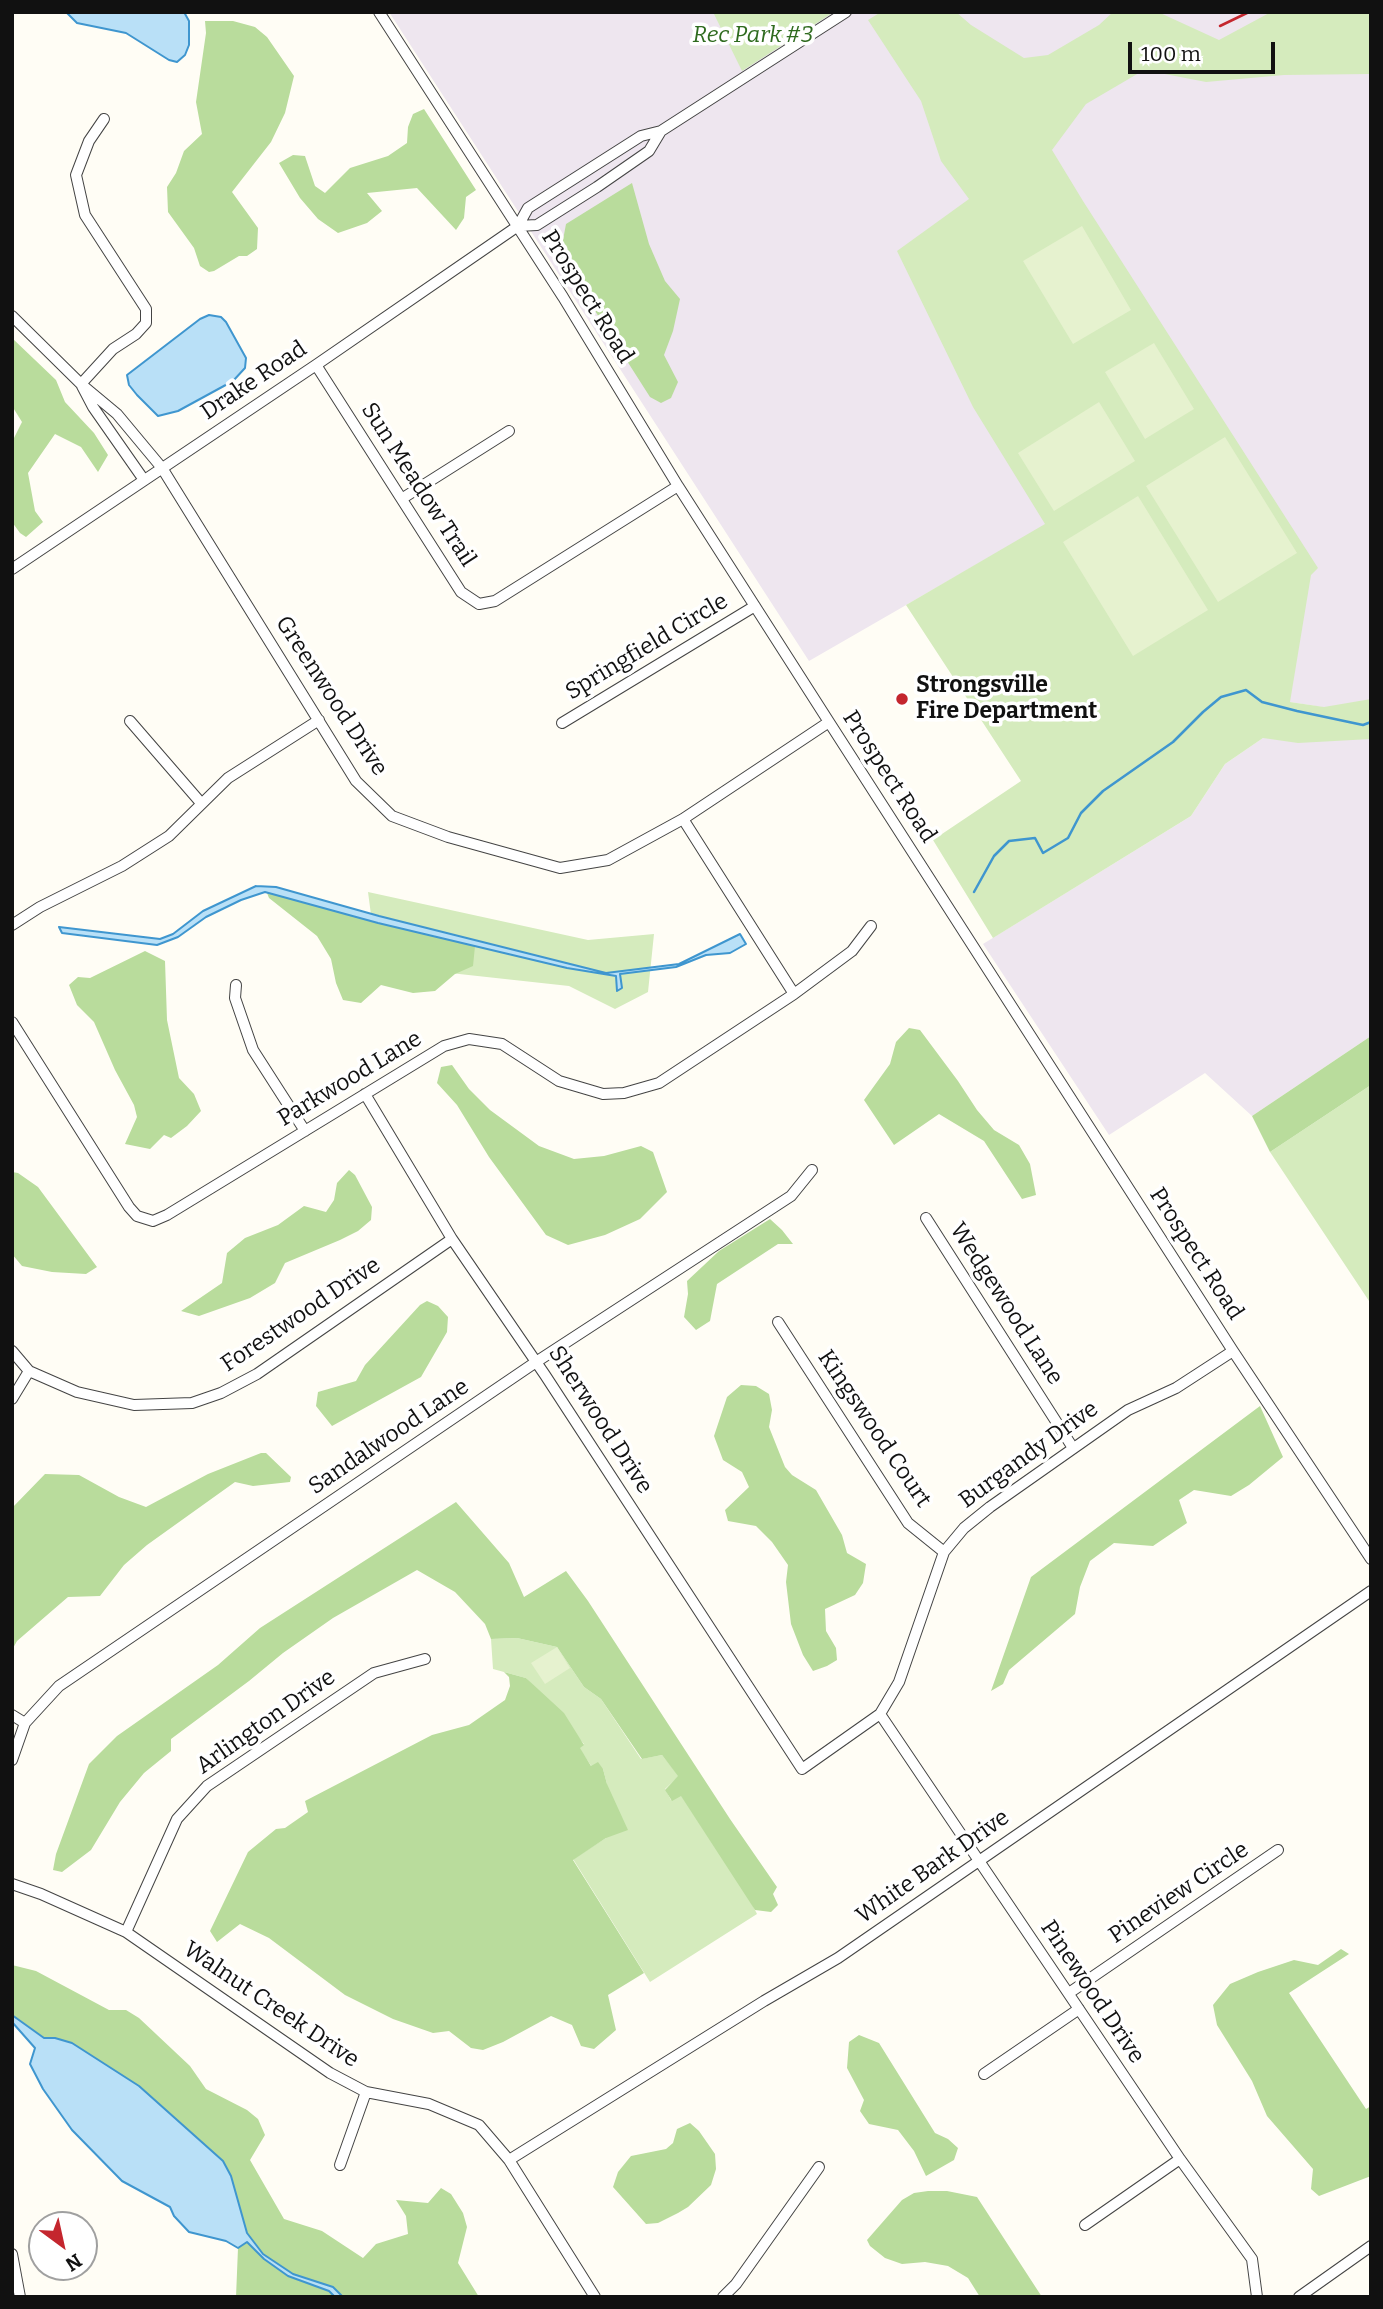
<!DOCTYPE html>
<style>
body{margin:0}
#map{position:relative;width:1383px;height:2309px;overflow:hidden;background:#fffdf5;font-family:Bitter,serif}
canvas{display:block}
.frame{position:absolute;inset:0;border:14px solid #111;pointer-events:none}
.north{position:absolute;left:28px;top:2211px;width:70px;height:70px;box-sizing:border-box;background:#fff;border:2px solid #a0a0a0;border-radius:50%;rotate:147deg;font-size:19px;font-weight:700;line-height:28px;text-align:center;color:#111}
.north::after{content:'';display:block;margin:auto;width:24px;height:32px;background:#c4262e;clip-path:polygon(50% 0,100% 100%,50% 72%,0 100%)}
.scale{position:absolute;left:1128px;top:42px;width:147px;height:32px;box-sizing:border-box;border:4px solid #111;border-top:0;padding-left:9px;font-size:21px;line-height:24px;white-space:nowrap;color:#111;-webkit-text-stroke:5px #fff;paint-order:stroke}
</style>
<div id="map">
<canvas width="1383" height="2309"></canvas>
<div class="frame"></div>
<div class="north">N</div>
<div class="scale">100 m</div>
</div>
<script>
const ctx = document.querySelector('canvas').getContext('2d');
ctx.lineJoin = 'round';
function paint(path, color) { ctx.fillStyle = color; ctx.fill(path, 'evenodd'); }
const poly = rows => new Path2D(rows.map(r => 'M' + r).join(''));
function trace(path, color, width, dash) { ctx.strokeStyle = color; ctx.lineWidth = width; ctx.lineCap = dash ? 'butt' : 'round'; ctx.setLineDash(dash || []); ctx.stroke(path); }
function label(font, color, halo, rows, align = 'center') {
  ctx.font = font + ' Bitter,serif'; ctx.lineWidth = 7; ctx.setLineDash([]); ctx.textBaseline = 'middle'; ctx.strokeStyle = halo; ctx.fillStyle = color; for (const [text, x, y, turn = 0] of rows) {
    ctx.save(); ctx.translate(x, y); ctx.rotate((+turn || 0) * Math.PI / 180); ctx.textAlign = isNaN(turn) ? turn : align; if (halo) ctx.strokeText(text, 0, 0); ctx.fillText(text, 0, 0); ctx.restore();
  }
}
const industrial = poly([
 [389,12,1371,12,1371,1036,1252,1116,1205,1073,1109,1135,983,944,1191,816,1225,764,1276,729,1322,707,1290,702,1045,525,809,661]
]);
const green = poly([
 [713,12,834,12,742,71],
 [881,12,956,12,971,25,1024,58,1048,55,1099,25,1113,12,1158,12,1219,40,1271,12,1371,12,1371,74,1284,75,1206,82,1144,70,1086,104,1052,150,1083,201,1318,568,1311,575,1290,702,1324,707,1371,699,1371,739,1298,743,1263,738,1225,764,1191,816,993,938,933,840,1021,781,906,605,1045,524,973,407,897,251,969,199,941,161,921,101,868,20],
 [368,892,588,940,654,934,648,992,615,1009,569,986,441,972,373,930],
 [1371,1085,1371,1304,1270,1152],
 [517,1638,557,1647,584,1687,601,1699,641,1759,662,1755,679,1776,665,1789,671,1800,681,1795,748,1896,757,1914,650,1982,573,1859,606,1838,607,1784,603,1769,592,1767,579,1748,584,1744,526,1678,493,1669,491,1639]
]);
const forest = poly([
 [205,21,233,21,255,27,267,37,294,76,285,113,271,142,232,192,258,228,257,249,247,256,239,256,214,271,209,272,200,266,194,248,168,212,167,187,176,173,184,151,202,134,196,102,206,33],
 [424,109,476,190,466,197,464,218,456,230,417,188,367,193,382,211,367,223,338,233,318,219,300,198,279,163,293,155,305,156,315,186,325,193,350,168,388,156,407,143,408,127,413,114],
 [632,183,649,244,665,281,680,299,673,331,664,355,678,382,671,398,661,403,650,397,560,256,566,224],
 [12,338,56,380,65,402,94,433,108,455,98,472,81,447,55,434,28,473,35,511,43,522,26,537,20,533,12,522,12,442,22,422,12,406],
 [267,893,475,946,473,966,455,974,435,991,413,993,381,985,361,1003,343,1000,336,983,331,959,317,936,269,898],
 [145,951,165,961,167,1020,179,1078,194,1094,201,1111,187,1126,171,1138,164,1135,150,1149,125,1144,137,1117,134,1105,115,1070,94,1022,77,1005,69,985,78,977,90,978],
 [909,1028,920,1030,958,1081,977,1110,994,1130,1019,1145,1030,1164,1036,1195,1022,1199,984,1141,939,1114,894,1145,864,1100,890,1064,896,1042],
 [1371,1036,1371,1085,1270,1152,1252,1116],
 [452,1065,469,1089,490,1110,539,1146,574,1159,604,1156,641,1146,653,1152,667,1192,640,1219,605,1235,568,1245,546,1235,489,1157,457,1105,437,1083,441,1067],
 [349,1170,355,1175,372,1207,371,1220,358,1231,340,1240,285,1263,275,1283,250,1298,199,1316,181,1311,222,1283,227,1253,245,1238,278,1225,304,1206,326,1212,334,1200,337,1183],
 [12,1172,18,1173,38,1187,97,1267,86,1274,52,1272,22,1266,12,1254],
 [770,1219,782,1230,793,1244,778,1244,717,1284,710,1321,696,1330,684,1317,688,1294,687,1281,719,1251],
 [427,1301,438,1306,448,1317,447,1332,421,1377,332,1426,316,1406,318,1392,356,1381,365,1365,420,1305],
 [741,1385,756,1386,769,1394,772,1410,769,1427,785,1467,792,1475,816,1490,842,1535,847,1553,866,1564,863,1583,855,1595,825,1609,826,1631,836,1648,837,1660,827,1666,813,1671,803,1655,791,1624,786,1582,788,1565,772,1542,756,1526,728,1521,725,1510,749,1487,742,1472,723,1460,714,1436,727,1397],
 [1260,1406,1283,1457,1249,1485,1231,1496,1194,1490,1179,1500,1187,1523,1153,1546,1114,1543,1090,1561,1080,1587,1075,1614,1009,1670,1003,1684,991,1691,1031,1577],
 [261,1453,266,1453,291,1477,290,1482,253,1486,235,1482,147,1545,124,1565,100,1596,68,1597,17,1641,12,1650,12,1508,45,1474,79,1475,119,1497,146,1507,208,1474],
 [456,1502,509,1563,524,1597,566,1571,588,1601,730,1819,777,1887,773,1894,778,1905,771,1912,755,1910,681,1796,672,1801,665,1790,678,1776,662,1755,642,1759,601,1699,584,1687,557,1647,517,1638,491,1639,485,1624,455,1592,417,1570,333,1618,283,1653,249,1681,171,1739,171,1751,144,1773,120,1802,91,1850,62,1872,53,1870,56,1854,89,1764,117,1736,218,1665,260,1628],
 [504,1672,526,1678,564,1713,584,1745,580,1748,591,1766,598,1762,603,1769,607,1784,628,1830,606,1838,573,1860,644,1973,608,1995,616,2030,594,2049,581,2046,572,2025,551,2016,503,2042,483,2050,471,2048,449,2031,433,2033,393,2019,345,1995,269,1938,240,1924,217,1942,210,1931,248,1852,276,1829,285,1828,308,1812,305,1801,432,1735,469,1725,505,1700,510,1686,509,1677],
 [1341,1949,1349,1954,1289,1993,1366,2109,1371,2106,1371,2176,1319,2196,1311,2189,1313,2169,1267,2116,1252,2081,1217,2025,1213,2005,1230,1984,1258,1972,1294,1960,1318,1965],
 [12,1965,36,1971,109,2010,126,2010,139,2018,190,2066,206,2089,247,2110,258,2119,265,2135,250,2160,284,2219,322,2231,363,2258,376,2244,408,2234,406,2216,396,2200,428,2203,441,2188,451,2194,463,2213,467,2227,458,2263,479,2297,236,2297,238,2248,251,2239,247,2233,231,2176,139,2086,106,2065,55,2038,44,2038,12,2015],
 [859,2035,879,2043,935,2133,948,2139,958,2148,954,2160,926,2176,914,2151,898,2130,869,2124,860,2111,864,2100,847,2068,849,2042],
 [690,2123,699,2131,715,2154,716,2169,711,2185,688,2207,678,2213,658,2223,646,2224,613,2187,618,2172,631,2156,666,2149,673,2143,677,2129],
 [928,2191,947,2191,977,2197,1042,2297,980,2297,968,2278,948,2266,925,2262,902,2264,885,2258,870,2246,867,2240,902,2200,914,2193]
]);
const pitch = poly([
 [1082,226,1131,310,1073,344,1023,261],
 [1154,343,1194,409,1145,439,1105,372],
 [1099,402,1135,461,1054,511,1018,453],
 [1225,437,1297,553,1218,602,1146,486],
 [1138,496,1208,610,1133,656,1063,542],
 [557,1647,570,1668,545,1684,531,1663]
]);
const water = poly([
 [66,12,184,12,189,21,189,45,185,55,177,62,169,60,126,33,77,23,66,12],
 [209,315,221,317,226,322,246,358,245,368,233,381,178,411,158,416,137,395,129,385,127,375,200,319,209,315],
 [256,886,276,887,379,916,606,973,679,964,740,934,746,944,730,953,706,955,676,967,620,974,622,988,617,991,616,976,567,968,378,923,265,892,241,900,206,917,178,937,157,945,62,933,59,927,160,939,173,934,203,911,256,886],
 [12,2015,44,2038,55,2038,72,2043,139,2086,223,2161,231,2176,247,2233,263,2254,293,2274,333,2287,343,2297,335,2297,329,2291,288,2276,264,2259,247,2242,238,2248,226,2241,189,2232,174,2216,170,2207,122,2181,72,2130,43,2089,30,2064,35,2048,12,2022,12,2015]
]);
const stream = poly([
 [974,892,994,856,1009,841,1035,838,1043,853,1068,838,1081,813,1103,791,1173,742,1203,712,1221,697,1246,690,1262,702,1297,711,1363,725,1371,722]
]);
const minor = poly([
 [379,12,563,297,678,486,829,722,1233,1351,1371,1559],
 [518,226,537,225,597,187,649,151,661,131],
 [12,316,81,384,117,414,162,468,356,781,392,816,448,837,560,868,608,860,683,819,829,722],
 [316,365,461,592,479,604,495,601,678,486],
 [81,384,113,349,136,334,146,323,146,309,85,215,76,175,89,141,104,119],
 [82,386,93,407,144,480],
 [403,498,509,431],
 [12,569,316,365,518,226,528,208,641,136,661,131,846,12],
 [130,721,201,803],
 [562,723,755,606],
 [683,819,794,994],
 [12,925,40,907,122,866,169,836,228,778,319,720],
 [236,985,235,998,253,1050,305,1131],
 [12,1022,129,1207,137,1216,153,1221,167,1215,444,1046,469,1039,502,1044,559,1081,603,1094,624,1093,659,1083,794,994,852,951,871,926],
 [365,1094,452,1239,545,1375,802,1769,880,1714,899,1682,944,1552,964,1528,990,1507,1128,1410,1176,1388,1233,1351],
 [926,1218,1073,1448],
 [778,1322,908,1523,944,1552],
 [12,1351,29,1371,77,1392,134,1405,192,1403,221,1393,257,1374,452,1239],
 [12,1399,29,1371],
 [880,1714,1180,2159,1252,2259,1257,2297],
 [12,1715,25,1723],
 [12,1760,25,1723,59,1686,536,1362,791,1196,812,1170],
 [12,1884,41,1894,126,1932,330,2073,366,2092,429,2104,479,2125,509,2160,595,2297],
 [126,1932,177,1819,207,1786,374,1673,425,1659],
 [1069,1993,1278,1850],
 [984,2074,1079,2009],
 [509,2160,764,2001,838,1958,1371,1591],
 [340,2165,366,2092],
 [1085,2225,1180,2159],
 [12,2254,20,2297],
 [723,2297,736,2284,819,2167],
 [1299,2297,1371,2246]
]);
const rail = poly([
 [1220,26,1249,12]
]);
const markers = [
 [902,699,7,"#c4262e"]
];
const parkNames = [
 ["Rec Park #3",753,36]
];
const streetNames = [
 ["Prospect Road",587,297,58],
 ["Drake Road",254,381,-34],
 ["Sun Meadow Trail",418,485,57],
 ["Springfield Circle",647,647,-31],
 ["Greenwood Drive",331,696,57],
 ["Prospect Road",889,777,57],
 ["Parkwood Lane",350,1079,-31],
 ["Prospect Road",1196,1254,57],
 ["Wedgewood Lane",1006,1304,57],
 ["Forestwood Drive",301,1315,-34],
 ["Sherwood Drive",600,1420,57],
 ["Kingswood Court",874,1429,56],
 ["Sandalwood Lane",389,1437,-34],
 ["Burgandy Drive",1029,1455,-36],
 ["Arlington Drive",266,1722,-35],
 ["White Bark Drive",933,1867,-35],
 ["Pineview Circle",1179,1893,-34],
 ["Pinewood Drive",1092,1992,56],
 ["Walnut Creek Drive",271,2005,34]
];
const poiNames = [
 ["Strongsville",916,686],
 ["Fire Department",916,712]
];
paint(industrial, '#eee6ef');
paint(green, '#d5ebbd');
paint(forest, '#b9dc9c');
paint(pitch, '#e6f2cf');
paint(water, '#b9e0f7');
trace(water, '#3f96cf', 2);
trace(stream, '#3f96cf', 2.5);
trace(minor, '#444', 12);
trace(minor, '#fff', 10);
trace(rail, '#c4262e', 2.5);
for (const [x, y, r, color] of markers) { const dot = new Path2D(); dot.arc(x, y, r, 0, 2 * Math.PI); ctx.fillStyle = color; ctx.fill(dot); trace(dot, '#fff', 2.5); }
label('italic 23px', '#2f6b1f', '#fff', parkNames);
label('23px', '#111', '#fff', streetNames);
label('bold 23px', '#111', '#fff', poiNames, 'left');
</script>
